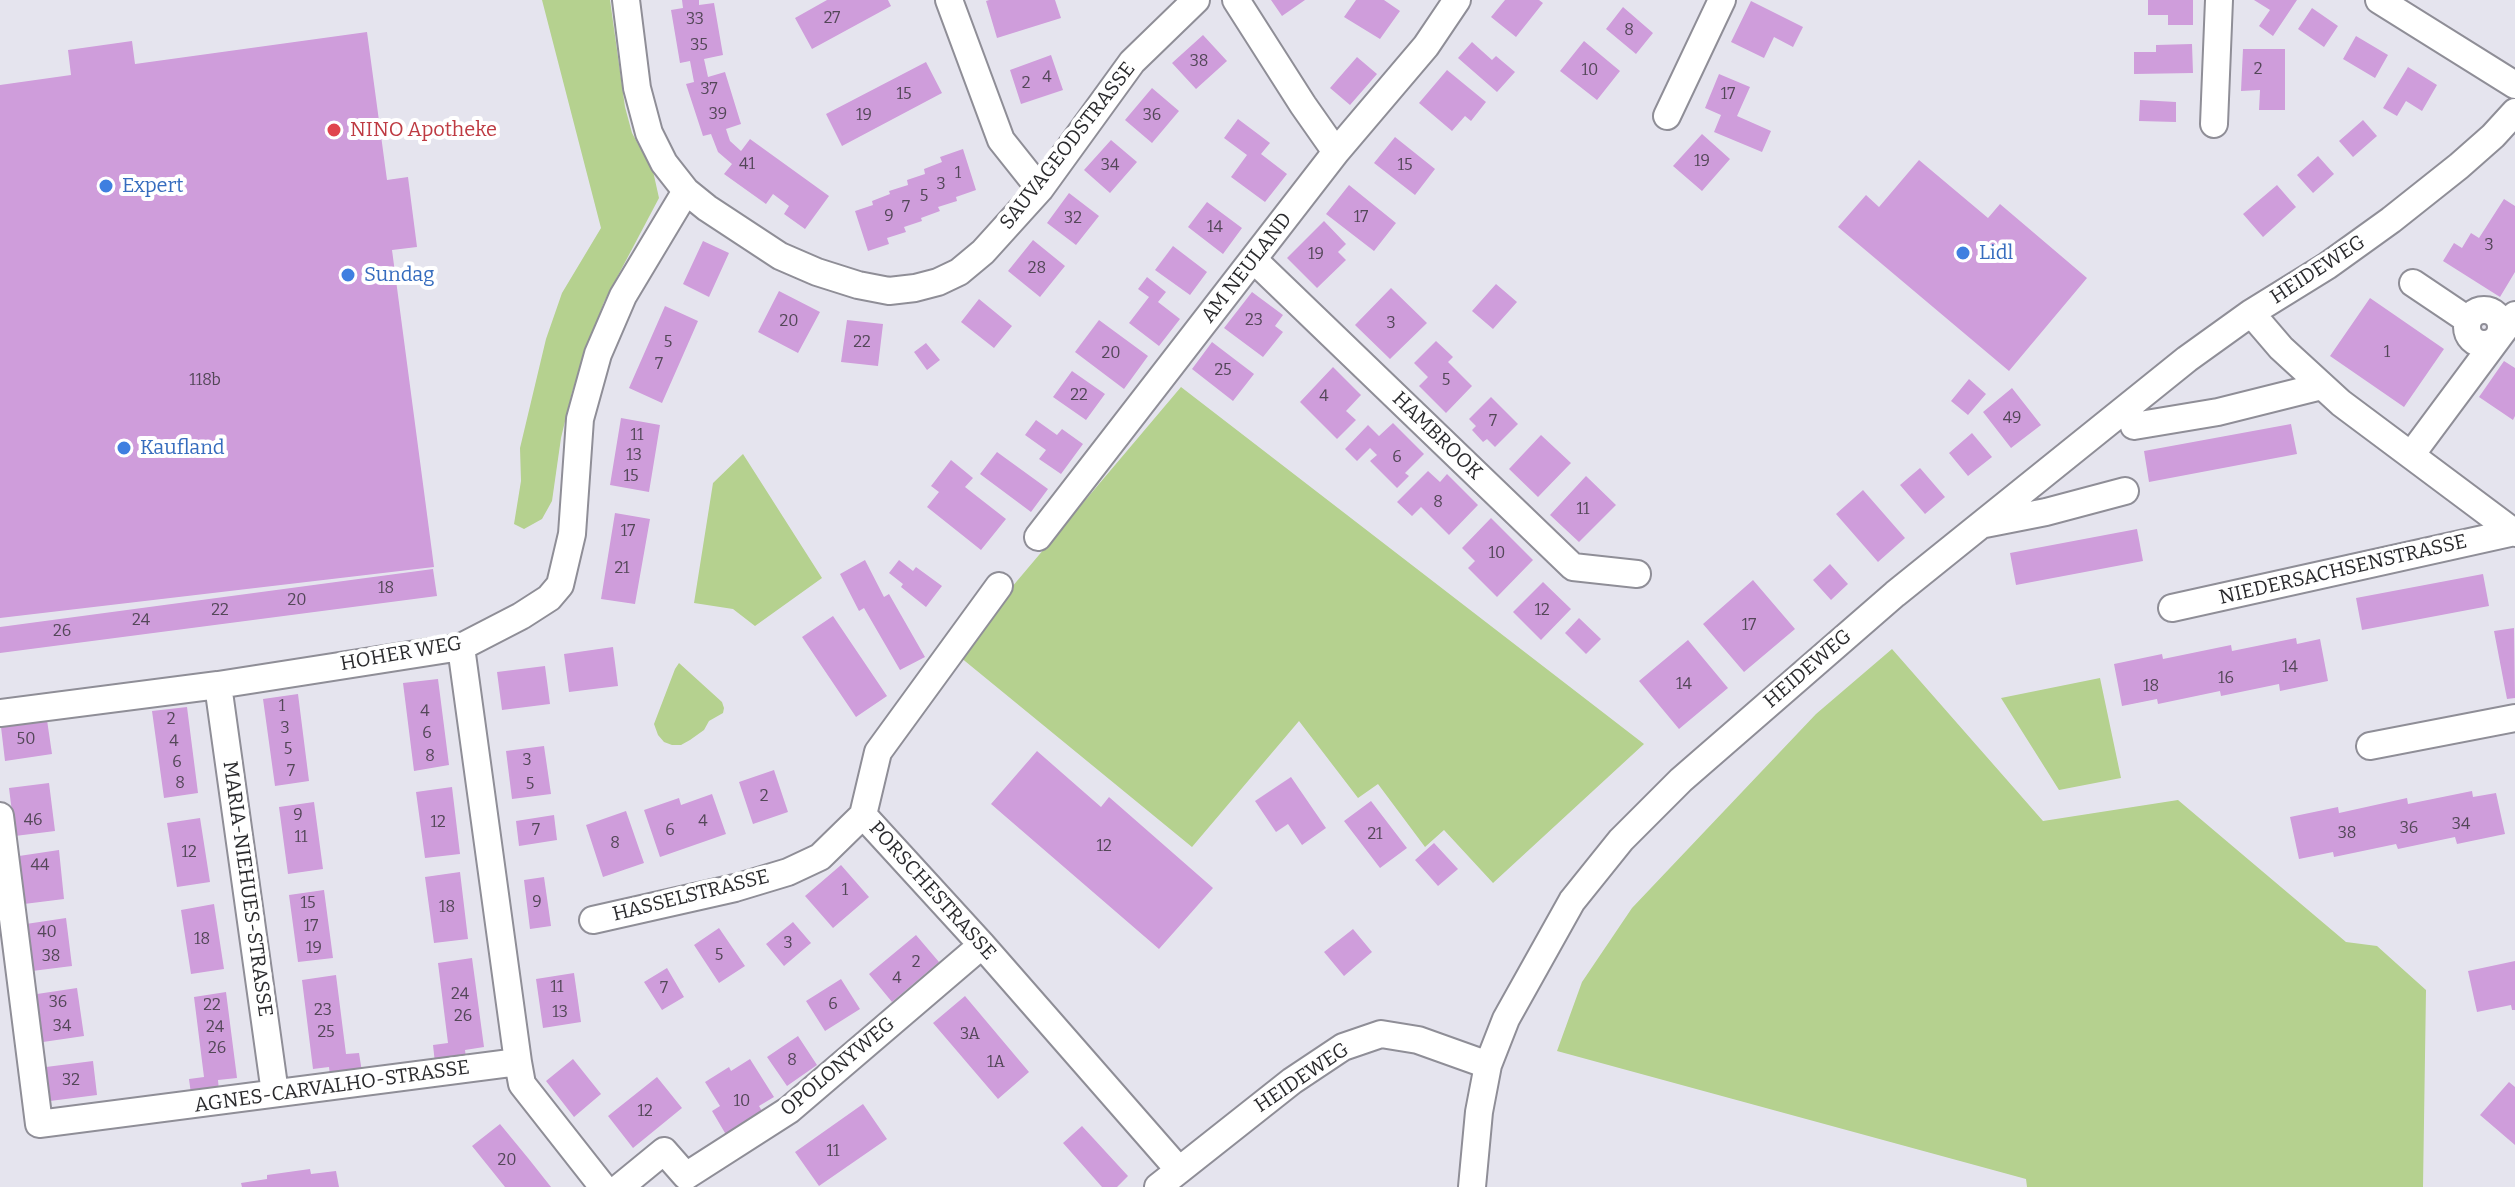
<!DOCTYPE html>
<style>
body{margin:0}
canvas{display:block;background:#e5e4ee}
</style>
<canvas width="2515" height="1187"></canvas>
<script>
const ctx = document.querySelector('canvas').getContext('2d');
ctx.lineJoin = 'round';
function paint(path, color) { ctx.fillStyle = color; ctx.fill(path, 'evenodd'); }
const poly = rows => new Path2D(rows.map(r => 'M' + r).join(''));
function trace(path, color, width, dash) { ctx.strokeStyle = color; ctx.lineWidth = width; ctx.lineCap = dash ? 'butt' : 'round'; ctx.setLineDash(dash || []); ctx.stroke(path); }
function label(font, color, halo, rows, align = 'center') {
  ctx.font = font + ' Bitter,serif'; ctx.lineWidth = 8; ctx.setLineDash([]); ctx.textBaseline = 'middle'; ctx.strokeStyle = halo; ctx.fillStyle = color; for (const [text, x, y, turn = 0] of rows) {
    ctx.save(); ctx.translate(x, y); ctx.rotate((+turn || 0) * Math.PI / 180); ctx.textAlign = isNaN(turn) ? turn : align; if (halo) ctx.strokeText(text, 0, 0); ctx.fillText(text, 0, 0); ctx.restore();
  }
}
const green = poly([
 [542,0,610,0,625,107,632,133,653,171,659,198,604,302,587,347,572,392,561,438,552,501,542,519,524,529,514,524,521,481,520,448,546,339,562,293,601,228],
 [1181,387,1644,744,1493,883,1444,830,1425,847,1378,784,1358,798,1299,721,1192,847,960,657,1006,594],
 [743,454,822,578,755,626,733,609,694,603,713,483],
 [1892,649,2043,821,2178,800,2346,942,2377,946,2426,990,2423,1187,2027,1187,2026,1179,1557,1051,1582,982,1632,908,1816,714],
 [679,663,722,702,724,708,723,713,709,721,704,730,690,740,681,745,672,745,664,742,658,735,654,724,675,669],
 [2100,678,2121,778,2059,790,2001,698]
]);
const building = poly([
 [682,0,699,0,699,5,714,3,723,55,704,59,708,77,725,72,741,124,726,129,730,141,741,151,750,139,829,196,805,229,784,214,789,206,773,194,766,204,724,174,732,164,718,152,711,134,703,136,686,84,694,82,690,61,680,63,671,10,683,8],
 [827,0,888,0,891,6,812,49,795,18],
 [989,0,1055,0,1061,18,997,38,986,1],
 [1271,0,1305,0,1282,16],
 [1356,0,1384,0,1400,11,1380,39,1344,17],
 [1505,0,1539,0,1543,3,1516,37,1491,17],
 [2148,0,2193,0,2193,25,2168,25,2168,15,2148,15],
 [2254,0,2297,0,2273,36,2259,26,2270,10],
 [1751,1,1803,27,1793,47,1774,37,1764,58,1731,42],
 [1623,7,1653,33,1636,54,1606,29],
 [2312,8,2338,26,2324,47,2298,29],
 [367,32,387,180,408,177,417,247,392,250,434,567,0,618,0,85,71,75,68,50,132,41,135,64],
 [1203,35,1227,61,1196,89,1172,63],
 [2356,36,2388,55,2375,78,2343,59],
 [1584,41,1620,71,1597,100,1560,71],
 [1472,42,1492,60,1496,56,1515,72,1497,92,1458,58],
 [2192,44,2193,73,2134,74,2134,52,2156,52,2156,45],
 [2243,49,2285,49,2285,110,2259,110,2260,90,2241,91],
 [1051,55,1063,90,1021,104,1010,70],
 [1357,57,1377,74,1350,105,1330,88],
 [926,62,942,93,842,146,826,114],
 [2408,67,2437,85,2422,111,2406,101,2397,116,2383,108],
 [1447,70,1486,102,1471,121,1465,116,1452,131,1419,103],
 [1719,74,1750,87,1737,116,1771,131,1762,152,1714,132,1721,115,1705,108],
 [1152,88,1179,111,1152,143,1125,120],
 [2140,100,2176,102,2176,122,2139,121],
 [1238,119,1270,143,1261,154,1287,174,1265,202,1231,177,1247,155,1224,138],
 [2363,120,2377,136,2353,157,2339,141],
 [1702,134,1730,159,1702,191,1673,166],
 [1395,137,1435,169,1415,195,1374,163],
 [1111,140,1137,162,1110,193,1084,170],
 [963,149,976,190,956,197,957,201,938,207,940,211,921,218,922,221,904,227,906,232,887,238,889,244,868,251,855,211,873,205,872,201,890,194,889,191,908,185,907,180,925,174,924,169,942,162,940,157],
 [2318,156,2334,174,2313,193,2297,175],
 [1919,160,1988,218,2000,204,2087,278,2009,371,1838,227,1866,195,1879,207],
 [1349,185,1396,223,1374,251,1326,214],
 [2277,185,2296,207,2263,237,2243,214],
 [1069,193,1099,216,1076,245,1047,223],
 [2504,199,2515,206,2515,272,2500,297,2443,261,2454,243,2462,248,2471,233,2479,238],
 [1207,202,1242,228,1223,254,1188,227],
 [1324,221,1346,244,1338,252,1346,260,1317,288,1287,258],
 [1033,240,1065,266,1040,297,1008,271],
 [703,241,729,253,709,297,683,284],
 [1173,246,1207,272,1190,295,1155,270],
 [1147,277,1166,292,1158,302,1180,319,1159,346,1129,323,1149,297,1138,289],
 [1496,284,1517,302,1493,329,1472,311],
 [1391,288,1427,323,1390,359,1355,325],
 [779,291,820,312,798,353,758,332],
 [1252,292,1283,315,1275,326,1283,332,1263,357,1224,328],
 [2370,298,2444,349,2404,407,2330,356],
 [979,299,1012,326,994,348,961,322],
 [665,306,698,321,662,403,629,388],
 [847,320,883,324,878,366,841,362],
 [1099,320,1148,356,1124,389,1075,352],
 [1436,341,1453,357,1448,362,1472,386,1446,413,1419,386,1428,377,1414,363],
 [1212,342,1254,374,1233,401,1192,369],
 [926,343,940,360,927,370,914,352],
 [2504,361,2515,368,2515,416,2513,420,2479,397],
 [1333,367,1361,395,1346,411,1356,420,1337,439,1300,402],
 [1072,371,1105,394,1086,420,1053,397],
 [1969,379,1986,394,1968,415,1951,401],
 [2012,388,2041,425,2011,448,1983,412],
 [1491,397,1518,424,1495,447,1487,439,1483,442,1472,430,1476,426,1469,419],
 [621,418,660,425,649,492,610,485],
 [1036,420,1057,435,1062,429,1083,444,1061,474,1039,459,1046,450,1025,435],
 [1393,423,1424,454,1405,473,1409,476,1397,488,1370,461,1377,455,1370,448,1357,461,1345,449,1368,425,1379,436],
 [2291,424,2297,454,2149,482,2144,451],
 [1972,433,1992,457,1968,476,1949,453],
 [1541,435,1571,463,1538,497,1509,469],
 [997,452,1048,489,1031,512,980,474],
 [951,460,973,478,965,487,1006,519,981,550,927,507,939,492,931,486],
 [1920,468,1945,497,1925,514,1900,485],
 [1428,471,1440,482,1447,474,1478,505,1449,535,1421,507,1412,516,1397,502],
 [1586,476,1616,505,1579,542,1550,515],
 [1863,490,1905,538,1878,562,1836,514],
 [615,513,650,519,635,604,601,599],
 [1491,518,1533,560,1497,597,1468,568,1475,561,1462,548],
 [2137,529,2143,561,2016,585,2010,553],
 [865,560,884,597,889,594,925,657,900,670,864,608,859,611,840,574],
 [899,560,913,571,916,567,942,586,926,607,901,587,903,584,889,573],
 [1830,564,1848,584,1831,600,1813,580],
 [433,569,437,596,0,653,0,627],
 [2483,574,2489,606,2362,630,2356,598],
 [1753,580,1795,629,1744,672,1703,624],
 [1543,582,1571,609,1541,640,1513,612],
 [833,616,887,696,856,717,802,637],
 [1579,618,1601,639,1586,654,1565,633],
 [2514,628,2515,698,2507,699,2494,631],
 [2296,638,2297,644,2320,639,2328,681,2280,691,2279,684,2221,696,2220,691,2158,704,2157,699,2122,706,2114,664,2162,654,2163,659,2231,645,2232,651],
 [1688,640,1728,688,1679,729,1639,681],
 [613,647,618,686,569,692,564,654],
 [545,666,550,704,502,710,497,672],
 [438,679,449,765,414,771,403,683],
 [298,694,309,781,275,786,263,699],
 [187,707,198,793,164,798,152,711],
 [47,720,52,754,5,761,1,727],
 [544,746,551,794,512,799,506,751],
 [1037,751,1101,807,1109,797,1213,888,1159,949,991,804],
 [774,770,788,812,753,824,739,782],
 [1291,777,1326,828,1302,845,1288,824,1276,832,1255,801],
 [49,783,55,831,15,836,9,788],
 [452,787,460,854,425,858,416,792],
 [2472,791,2473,797,2496,793,2505,834,2457,844,2455,837,2398,849,2396,844,2334,857,2333,852,2299,859,2290,817,2338,807,2339,813,2407,798,2408,804],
 [712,794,726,834,660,857,644,810,679,798,681,805],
 [1371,801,1407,848,1380,868,1344,821],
 [314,802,323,869,288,874,279,807],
 [626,811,644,863,603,877,586,825],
 [554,815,557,840,519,846,516,821],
 [200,818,210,882,177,887,167,823],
 [1434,843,1458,869,1438,886,1415,860],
 [59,850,64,899,24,904,19,856],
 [841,865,869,897,833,928,805,896],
 [460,872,468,939,434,943,425,877],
 [544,877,551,926,530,929,524,880],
 [324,890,333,958,298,962,289,895],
 [214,904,224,969,191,974,181,910],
 [66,918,72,966,32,971,26,924],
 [793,922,811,943,784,966,766,944],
 [719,928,745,966,719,983,694,945],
 [1353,929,1372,952,1344,976,1324,952],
 [916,935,939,962,892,1002,869,974],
 [472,958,484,1047,465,1050,466,1058,435,1063,433,1045,448,1043,438,963],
 [2515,961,2515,1010,2512,1010,2511,1005,2477,1012,2468,971],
 [667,968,684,997,662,1010,644,982],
 [574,973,581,1022,543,1028,536,979],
 [336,975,346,1054,359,1053,362,1072,330,1076,329,1067,313,1069,302,980],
 [841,979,860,1009,825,1031,806,1001],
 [77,988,84,1036,43,1042,37,994],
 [226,992,237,1078,218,1080,219,1091,191,1094,189,1079,204,1077,194,997],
 [965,996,1029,1072,998,1099,933,1023],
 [798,1036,817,1065,787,1086,767,1057],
 [573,1059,601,1094,574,1117,546,1081],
 [750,1059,774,1097,759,1106,762,1111,741,1125,743,1128,728,1138,712,1111,720,1106,705,1082,729,1067,731,1071],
 [93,1061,97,1095,50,1101,46,1067],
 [657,1077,682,1108,633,1148,608,1116],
 [2509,1082,2515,1087,2515,1145,2480,1115],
 [863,1104,887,1139,819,1186,795,1152],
 [500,1124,528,1158,551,1187,505,1187,472,1146],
 [1082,1126,1128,1176,1117,1187,1102,1187,1063,1143],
 [310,1169,311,1174,336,1171,339,1187,242,1187,241,1183,267,1179,267,1175]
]);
const minor = poly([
 [626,0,637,88,649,133,664,163,686,191,707,208,780,256,817,272,858,285,889,291,915,288,938,282,959,272,983,252,1040,189,1132,62,1196,0],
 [949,0,1001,140,1040,189],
 [1236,0,1303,105,1336,152],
 [2379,0,2515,85],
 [1667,116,1722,0],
 [2214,124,2219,0],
 [1254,260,1573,567,1637,574],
 [2413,283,2468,320],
 '2467 327a17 17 0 1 1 34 0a17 17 0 1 1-34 0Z',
 [2251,313,2281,348,2341,403,2515,533],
 [2134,426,2218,412,2322,386],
 [2411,455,2515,315],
 [1985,524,2046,512,2125,491],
 [1038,537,1336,152,1426,46,1457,0],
 [999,586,878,752,863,815,982,945,1179,1170],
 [2172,608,2515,532],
 [218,685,275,1093],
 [0,713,218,685,461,647,521,616,549,598,560,585,572,534,580,419,598,354,623,296,686,191],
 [2370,746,2515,718],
 [0,816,39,1124,518,1062,461,647],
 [593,920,735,888,788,872,820,857,863,815],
 [518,1062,522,1084,603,1187],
 [620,1187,664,1151,686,1176,789,1110,982,945],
 [1158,1187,1292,1081,1343,1047,1381,1034,1418,1040,1488,1065],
 [1472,1187,1479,1112,1488,1065,1506,1019,1572,901,1621,840,1681,780,1895,594,2187,359,2251,313,2327,266,2391,220,2459,166,2493,136,2515,112]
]);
const markers = [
 [334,130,8,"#e0444e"],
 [106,186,8,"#3f7fe0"],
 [1963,253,8,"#3f7fe0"],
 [348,275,8,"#3f7fe0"],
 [124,448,8,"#3f7fe0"]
];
const numberNames = [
 ["27",832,19],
 ["33",695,20],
 ["8",1629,31],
 ["35",699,46],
 ["38",1199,62],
 ["2",2258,70],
 ["10",1590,71],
 ["4",1047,78],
 ["2",1026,84],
 ["37",709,90],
 ["15",904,95],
 ["17",1728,95],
 ["39",718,115],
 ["19",864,116],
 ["36",1152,116],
 ["19",1702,162],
 ["41",747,165],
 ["34",1110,166],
 ["15",1405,166],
 ["1",958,174],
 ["3",941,185],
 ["5",924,197],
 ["7",906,208],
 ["9",889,217],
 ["17",1361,218],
 ["32",1073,219],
 ["14",1215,228],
 ["3",2489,246],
 ["19",1316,255],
 ["28",1037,269],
 ["23",1254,321],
 ["20",789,322],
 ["3",1391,324],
 ["5",668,343],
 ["22",862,343],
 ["1",2387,353],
 ["20",1111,354],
 ["7",659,365],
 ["25",1223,371],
 ["118b",205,381],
 ["5",1446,381],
 ["22",1079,396],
 ["4",1324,397],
 ["49",2012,419],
 ["7",1493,422],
 ["11",637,436],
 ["13",634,456],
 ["6",1397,458],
 ["15",631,477],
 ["8",1438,503],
 ["11",1583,510],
 ["17",628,532],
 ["10",1497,554],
 ["21",622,569],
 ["18",386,589],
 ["20",297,601],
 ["22",220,611],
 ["12",1542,611],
 ["24",141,621],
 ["17",1749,626],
 ["26",62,632],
 ["14",2290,668],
 ["16",2226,679],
 ["14",1684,685],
 ["18",2151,687],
 ["1",282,707],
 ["4",425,712],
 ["2",171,720],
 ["3",285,729],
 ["6",427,734],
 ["50",26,740],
 ["4",174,742],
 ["5",288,750],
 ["8",430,757],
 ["3",527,761],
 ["6",177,763],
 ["7",291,772],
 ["8",180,784],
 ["5",530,785],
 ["2",764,797],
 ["9",298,816],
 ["46",33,821],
 ["4",703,822],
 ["12",438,823],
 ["34",2461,825],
 ["36",2409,829],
 ["7",536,831],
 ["6",670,831],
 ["38",2347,834],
 ["21",1375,835],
 ["11",301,838],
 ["8",615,844],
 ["12",1104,847],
 ["12",189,853],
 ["44",40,866],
 ["1",845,891],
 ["9",537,903],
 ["15",308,904],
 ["18",447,908],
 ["17",311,927],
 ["40",47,933],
 ["18",202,940],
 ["3",788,944],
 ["19",314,949],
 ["5",719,956],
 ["38",51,957],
 ["2",916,963],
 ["4",897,979],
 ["11",557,988],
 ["7",664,989],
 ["24",460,995],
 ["36",58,1003],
 ["6",833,1005],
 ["22",212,1006],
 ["23",323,1011],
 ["13",560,1013],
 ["26",463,1017],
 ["34",62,1027],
 ["24",215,1028],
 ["25",326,1033],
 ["3A",970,1035],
 ["26",217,1049],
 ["8",792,1061],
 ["1A",996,1063],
 ["32",71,1081],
 ["10",742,1102],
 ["12",645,1112],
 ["11",833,1152],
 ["20",507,1161]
];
const healthNames = [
 ["NINO Apotheke",350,130]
];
const streetNames = [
 ["SAUVAGEODSTRASSE",1068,146,-52],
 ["AM NEULAND",1247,268,-52],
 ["HEIDEWEG",2318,270,-33],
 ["HAMBROOK",1437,436,44],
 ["NIEDERSACHSENSTRASSE",2343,570,-13],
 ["HOHER WEG",401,654,-10],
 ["HEIDEWEG",1808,669,-41],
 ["MARIA-NIEHUES-STRASSE",247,889,82],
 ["PORSCHESTRASSE",932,891,48],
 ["HASSELSTRASSE",691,896,-14],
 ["OPOLONYWEG",838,1067,-40],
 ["HEIDEWEG",1302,1078,-34],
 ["AGNES-CARVALHO-STRASSE",332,1087,-8]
];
const shopNames = [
 ["Expert",122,186],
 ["Lidl",1979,253],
 ["Sundag",364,275],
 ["Kaufland",140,448]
];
paint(green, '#b5d18f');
paint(building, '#cf9ddb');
trace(minor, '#8f8e97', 30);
trace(minor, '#fff', 26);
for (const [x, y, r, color] of markers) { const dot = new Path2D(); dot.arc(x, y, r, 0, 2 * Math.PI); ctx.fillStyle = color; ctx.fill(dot); trace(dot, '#fff', 3); }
label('16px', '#534758', null, numberNames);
label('20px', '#be3a42', '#fff', healthNames, 'left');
label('20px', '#2a2a2d', '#fff', streetNames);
label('20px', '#366cbe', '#fff', shopNames, 'left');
</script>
